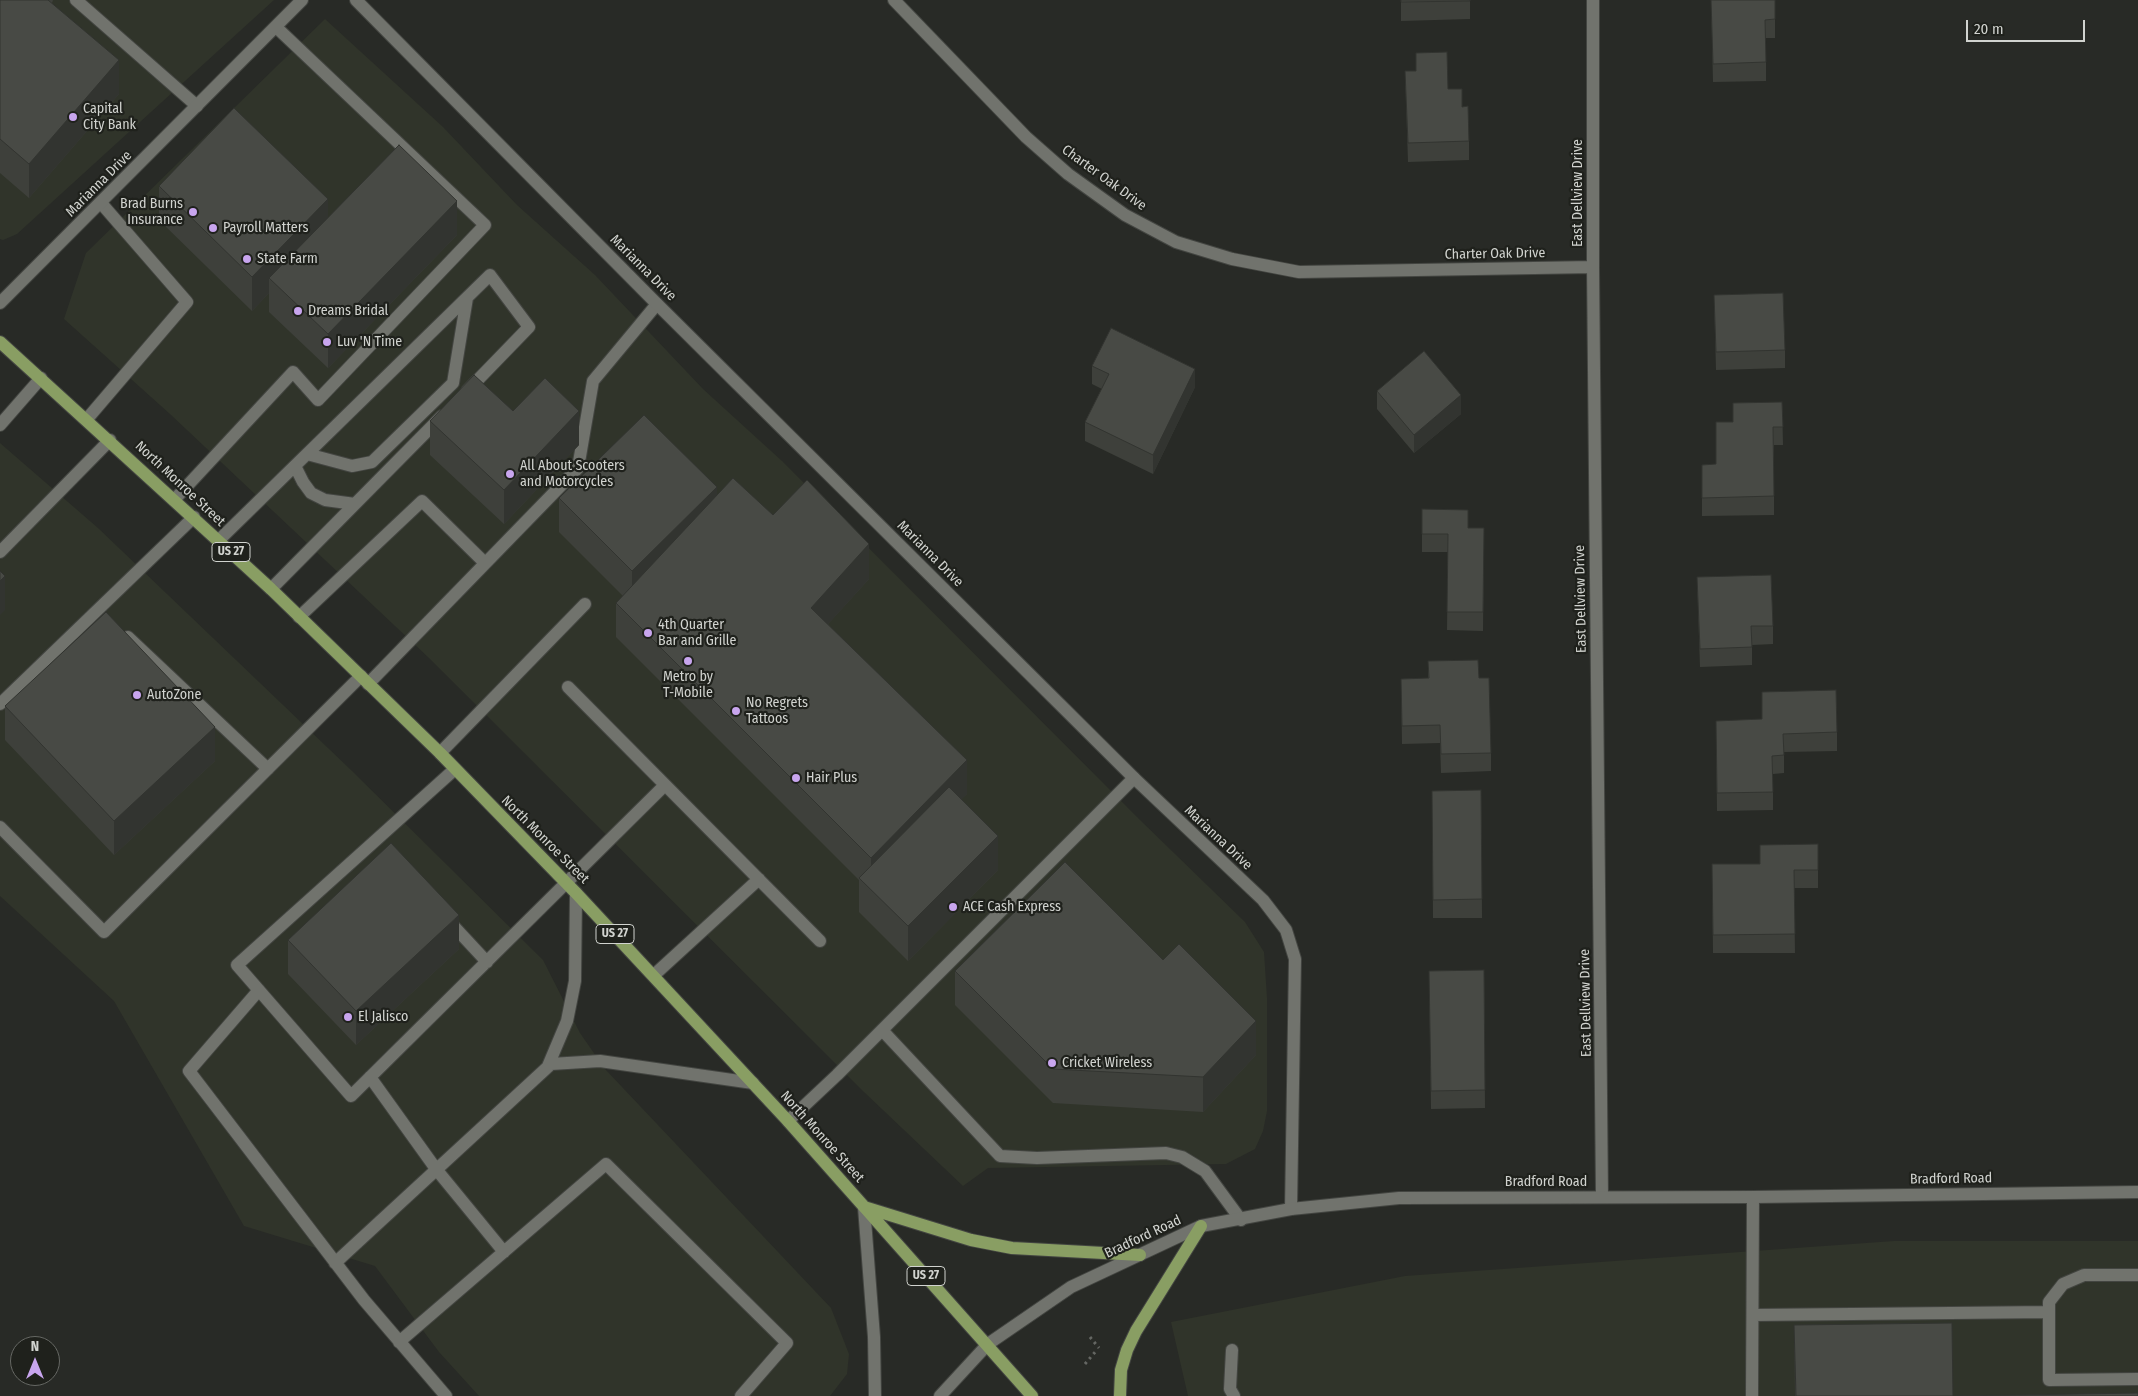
<!DOCTYPE html>
<style>
body{margin:0}
#map{position:relative;width:2138px;height:1396px;overflow:hidden;background:#282a26;font-family:"Fira Sans Condensed",sans-serif}
canvas{display:block}
.north{position:absolute;left:10px;top:1336px;width:50px;height:50px;box-sizing:border-box;background:#1f211c;border:1px solid #666864;border-radius:50%;rotate:0deg;font-size:14px;font-weight:700;line-height:20px;text-align:center;color:#d1d3cf}
.north::after{content:'';display:block;margin:auto;width:18px;height:22px;background:#c8a5ee;clip-path:polygon(50% 0,100% 100%,50% 72%,0 100%)}
.scale{position:absolute;left:1966px;top:20px;width:119px;height:22px;box-sizing:border-box;border:2px solid #d1d3cf;border-top:0;padding-left:6px;font-size:15px;line-height:18px;white-space:nowrap;color:#d1d3cf;-webkit-text-stroke:4px #1f211c;paint-order:stroke}
</style>
<div id="map">
<canvas width="2138" height="1396"></canvas>
<div class="north">N</div>
<div class="scale">20 m</div>
</div>
<script>
const ctx = document.querySelector('canvas').getContext('2d');
ctx.lineJoin = 'round';
function paint(path, color) { ctx.fillStyle = color; ctx.fill(path, 'evenodd'); }
const poly = rows => new Path2D(rows.map(r => 'M' + r).join(''));
function trace(path, color, width, dash) { ctx.strokeStyle = color; ctx.lineWidth = width; ctx.lineCap = dash ? 'butt' : 'round'; ctx.setLineDash(dash || []); ctx.stroke(path); }
function label(font, color, halo, rows, align = 'center') {
  ctx.font = font + ' "Fira Sans Condensed",sans-serif'; ctx.lineWidth = 4.5; ctx.setLineDash([]); ctx.textBaseline = 'middle'; ctx.strokeStyle = halo; ctx.fillStyle = color; for (const [text, x, y, turn = 0] of rows) {
    ctx.save(); ctx.translate(x, y); ctx.rotate((+turn || 0) * Math.PI / 180); ctx.textAlign = isNaN(turn) ? turn : align; if (halo) ctx.strokeText(text, 0, 0); ctx.fillText(text, 0, 0); ctx.restore();
  }
}
const built = poly([
 [0,0,274,0,17,234,3,240,0,239],
 [325,19,443,127,517,205,595,275,703,389,782,461,1139,819,1245,922,1264,952,1267,998,1267,1111,1263,1131,1255,1149,1226,1164,988,1168,963,1186,864,1092,429,658,170,414,64,319,86,253],
 [0,443,98,528,351,770,543,960,580,1033,605,1069,831,1308,849,1354,847,1374,830,1396,479,1396,439,1352,375,1266,244,1226,114,1001,0,896],
 [1894,1241,2138,1241,2138,1396,1188,1396,1171,1322,1405,1276]
]);
const path = poly([
 [1090,1337,1099,1348],
 [1085,1364,1096,1351]
]);
const lane = poly([
 [76,0,197,106],
 [87,419,187,302,101,203],
 [0,425,41,378],
 [307,454,352,466,372,462,453,383,467,298],
 [295,466,303,482,311,493,325,500,355,504],
 [174,500,293,372,318,400,485,225,276,27],
 [219,540,490,275,529,327,467,391],
 [0,552,110,440],
 [271,589,442,416],
 [299,617,422,501,485,563],
 [128,637,268,769],
 [368,684,578,468,593,381,657,304],
 [568,687,820,941],
 [0,704,194,517],
 [440,753,585,604],
 [455,769,237,965,351,1096,665,785],
 [0,827,104,932,361,676],
 [448,920,487,962],
 [654,975,759,879],
 [259,990,189,1071,364,1300,446,1396],
 [882,1030,1000,1156,1037,1158,1166,1153,1182,1157,1205,1171,1241,1220],
 [548,1066,567,1021,575,981,576,893],
 [370,1077,436,1169,504,1252],
 [788,1121,837,1075,1134,778],
 [335,1263,551,1064,600,1061,753,1083],
 [2138,1275,2084,1275,2063,1284,2049,1302,2049,1380,2138,1379],
 [1753,1315,2049,1312],
 [399,1342,606,1164,787,1343,741,1396],
 [1232,1350,1230,1389,1234,1396],
 [1752,1396,1753,1197]
]);
const street = poly([
 [356,0,657,304,1134,778,1263,900,1286,930,1295,959,1291,1209],
 [894,0,1026,137,1068,174,1125,215,1176,242,1232,259,1299,272,1593,267],
 [1593,0,1593,267,1602,1197],
 [0,303,302,0]
]);
const secondary = poly([
 [864,1207,874,1337,875,1396],
 [940,1396,988,1344,1071,1287,1201,1226,1291,1209,1399,1198,1753,1197,2138,1192]
]);
const primary = poly([
 [0,342,271,589,440,753,576,893,788,1121,1032,1396],
 [864,1207,971,1240,1012,1248,1140,1255],
 [1120,1396,1121,1370,1127,1350,1136,1331,1201,1226]
]);
const wall = poly([
 [0,0,53,0,52,3,119,94,29,198,0,173],
 [1401,0,1470,1,1470,19,1401,21],
 [1711,0,1775,0,1775,38,1766,38,1766,81,1713,82],
 [1405,71,1448,89,1462,107,1469,141,1469,160,1408,162],
 [159,186,328,218,457,235,328,368,269,312,269,293,252,311,159,220],
 [1714,295,1785,350,1785,368,1716,370],
 [1092,366,1195,387,1153,474,1085,441,1085,422,1102,389,1092,384],
 [1377,391,1461,414,1414,453,1377,409],
 [1782,402,1783,445,1774,445,1774,515,1702,516,1702,465,1716,464,1733,422,1733,403],
 [513,411,579,445,504,524,430,455,430,421],
 [717,496,773,515,869,579,828,624,967,794,961,799,998,870,908,961,859,912,859,880,616,637,616,603,623,596,559,532,559,498],
 [1422,509,1468,528,1484,528,1483,631,1447,630,1448,552,1422,552],
 [1697,577,1773,626,1773,644,1752,645,1752,665,1700,667],
 [1428,661,1479,678,1491,753,1491,771,1441,773,1440,743,1402,744,1401,679,1428,678],
 [5,706,215,761,114,855,5,740],
 [1716,721,1837,732,1837,751,1784,752,1784,773,1773,774,1773,810,1717,811],
 [1481,790,1482,918,1433,918,1432,791],
 [1818,844,1818,888,1794,888,1795,953,1713,953,1712,864,1760,864],
 [288,940,459,949,356,1045,288,974],
 [1484,970,1485,1108,1431,1109,1429,971],
 [955,971,1256,1055,1203,1112,1053,1103,955,1005],
 [1794,1325,1953,1396,1795,1396]
]);
const shadedWall = poly([
 [119,60,119,94,29,198,29,164],
 [328,199,328,233,269,278,269,293,252,311,252,277],
 [457,201,457,235,328,368,328,334],
 [1195,369,1195,387,1153,474,1153,455],
 [1461,395,1461,414,1414,453,1414,435],
 [579,411,579,445,504,524,504,490],
 [717,487,717,521,632,605,632,571],
 [869,544,869,579,811,643,811,608],
 [5,576,5,610,0,615,0,581],
 [215,727,215,761,114,855,114,821],
 [967,760,967,794,872,891,871,890,871,858],
 [998,836,998,870,908,961,908,926],
 [459,915,459,949,356,1045,356,1011],
 [1256,1021,1256,1055,1203,1112,1203,1077]
]);
const building = poly([
 [0,0,48,0,119,60,29,164,0,139,0,0],
 [1401,0,1470,0,1470,1,1401,2,1401,0],
 [1711,0,1775,0,1775,19,1765,20,1766,62,1713,64,1711,0],
 [1447,52,1448,89,1462,89,1462,107,1468,106,1469,141,1408,143,1405,71,1416,71,1416,53,1447,52],
 [234,108,328,199,252,277,159,186,234,108],
 [399,145,457,201,328,334,269,278,399,145],
 [1783,293,1785,350,1716,352,1714,295,1783,293],
 [1111,328,1195,369,1153,455,1085,422,1109,374,1092,366,1111,328],
 [1424,351,1461,395,1414,435,1377,391,1424,351],
 [474,375,513,411,545,378,579,411,504,490,430,421,474,375],
 [1782,402,1783,427,1773,427,1774,496,1702,498,1702,465,1716,464,1716,422,1733,422,1733,403,1782,402],
 [644,415,717,487,632,571,559,498,644,415],
 [733,478,773,515,807,480,869,544,811,608,967,760,871,858,616,603,733,478],
 [1422,509,1468,510,1468,528,1484,528,1483,612,1447,612,1448,534,1422,534,1422,509],
 [0,571,5,576,0,581,0,571],
 [1771,575,1773,626,1751,626,1752,647,1700,649,1697,577,1771,575],
 [106,612,215,727,114,821,5,706,106,612],
 [1478,660,1479,678,1489,678,1491,753,1441,754,1440,725,1402,726,1401,679,1429,678,1428,661,1478,660],
 [1836,690,1837,732,1783,734,1784,755,1772,756,1773,792,1717,793,1716,721,1762,719,1762,692,1836,690],
 [949,787,998,836,908,926,859,878,949,787],
 [1481,790,1482,899,1433,900,1432,791,1481,790],
 [391,843,459,915,356,1011,288,940,391,843],
 [1818,844,1818,870,1794,870,1795,934,1713,935,1712,864,1760,864,1760,845,1818,844],
 [1065,862,1163,960,1179,944,1256,1021,1203,1077,1053,1069,955,971,1065,862],
 [1484,970,1485,1090,1431,1091,1429,971,1484,970],
 [1952,1323,1953,1396,1796,1396,1794,1325,1952,1323],
 [2138,1393,2138,1396,1956,1396,2138,1393]
]);
const markers = [
 [73,117,5,"#c8a5ee"],
 [193,212,5,"#c8a5ee"],
 [213,228,5,"#c8a5ee"],
 [247,259,5,"#c8a5ee"],
 [298,311,5,"#c8a5ee"],
 [327,342,5,"#c8a5ee"],
 [510,474,5,"#c8a5ee"],
 [648,633,5,"#c8a5ee"],
 [688,661,5,"#c8a5ee"],
 [137,695,5,"#c8a5ee"],
 [736,711,5,"#c8a5ee"],
 [796,778,5,"#c8a5ee"],
 [953,907,5,"#c8a5ee"],
 [348,1017,5,"#c8a5ee"],
 [1052,1063,5,"#c8a5ee"]
];
const shields = [
 [231,552,38],
 [615,934,38],
 [926,1276,38]
];
const shieldNames = [
 ["US 27",231,552],
 ["US 27",615,934],
 ["US 27",926,1276]
];
const poiNames = [
 ["Capital",83,109],
 ["City Bank",83,125],
 ["Brad Burns",183,204,"right"],
 ["Insurance",183,220,"right"],
 ["Payroll Matters",223,228],
 ["State Farm",257,259],
 ["Dreams Bridal",308,311],
 ["Luv 'N Time",337,342],
 ["All About Scooters",520,466],
 ["and Motorcycles",520,482],
 ["4th Quarter",658,625],
 ["Bar and Grille",658,641],
 ["Metro by",688,677,"center"],
 ["T-Mobile",688,693,"center"],
 ["AutoZone",147,695],
 ["No Regrets",746,703],
 ["Tattoos",746,719],
 ["Hair Plus",806,778],
 ["ACE Cash Express",963,907],
 ["El Jalisco",358,1017],
 ["Cricket Wireless",1062,1063]
];
const streetNames = [
 ["Charter Oak Drive",1104,178,36],
 ["Marianna Drive",99,184,-45],
 ["East Dellview Drive",1578,193,-90],
 ["Charter Oak Drive",1495,254,-1],
 ["Marianna Drive",643,268,45],
 ["North Monroe Street",180,484,43],
 ["Marianna Drive",930,554,45],
 ["East Dellview Drive",1581,599,-91],
 ["Marianna Drive",1218,838,43],
 ["North Monroe Street",545,840,45],
 ["East Dellview Drive",1586,1003,-91],
 ["North Monroe Street",822,1137,48],
 ["Bradford Road",1951,1179,-1],
 ["Bradford Road",1546,1182],
 ["Bradford Road",1143,1237,-25]
];
paint(built, '#30342a');
trace(lane, '#434541', 14);
trace(street, '#434541', 14);
trace(secondary, '#434541', 14);
trace(primary, '#434541', 14);
trace(path, '#656763', 3, [2.5, 4]);
trace(lane, '#71736d', 12);
trace(street, '#71736d', 12);
trace(secondary, '#71736d', 12);
trace(primary, '#899e63', 12);
paint(wall, '#3e403b');
paint(shadedWall, '#323430');
paint(building, '#484a45');
trace(building, '#323430', 1);
for (const [x, y, r, color] of markers) { const dot = new Path2D(); dot.arc(x, y, r, 0, 2 * Math.PI); ctx.fillStyle = color; ctx.fill(dot); trace(dot, '#1f211c', 2); }
for (const [x, y, w] of shields) { const box = new Path2D(); box.roundRect(x - w / 2, y - 9.5, w, 19, 4); ctx.fillStyle = '#1f211c'; ctx.fill(box); trace(box, '#d1d3cf', 1); }
label('bold 12px', '#d1d3cf', null, shieldNames);
label('14px', '#d1d3cf', '#1f211c', poiNames, 'left');
label('14px', '#d1d3cf', '#1f211c', streetNames);
</script>
